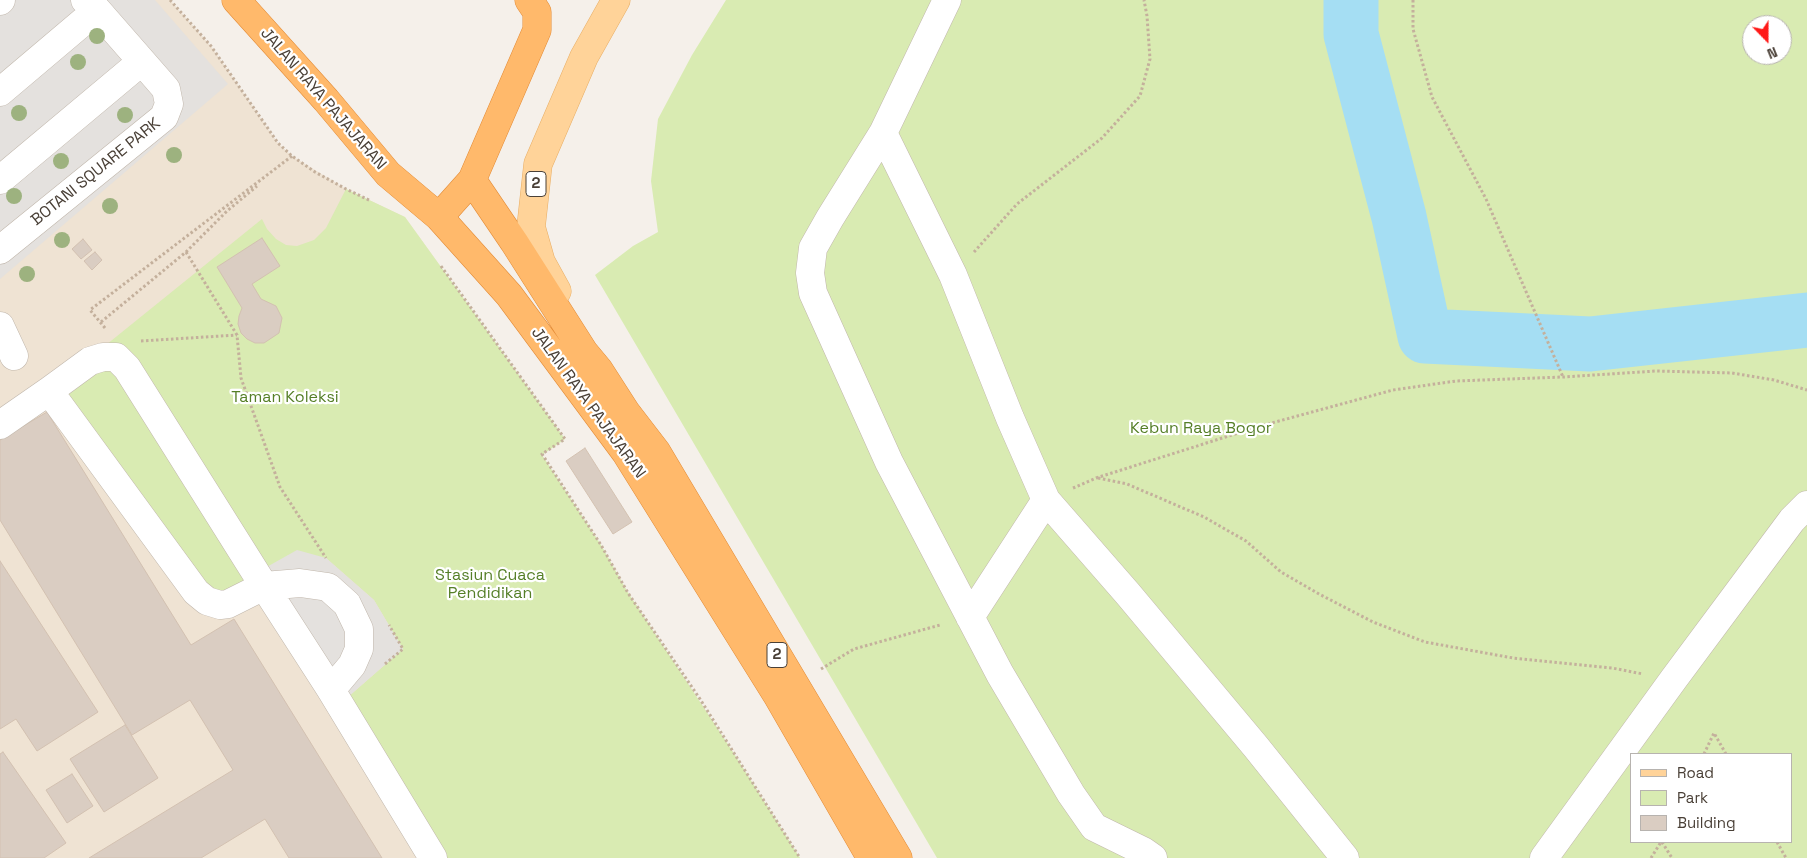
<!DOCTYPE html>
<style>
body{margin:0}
#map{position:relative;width:1807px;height:858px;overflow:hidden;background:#f5f0ea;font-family:"Space Grotesk",sans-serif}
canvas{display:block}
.legend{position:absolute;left:1630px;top:753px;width:162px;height:90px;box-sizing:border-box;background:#fff;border:1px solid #b7b3af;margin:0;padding:6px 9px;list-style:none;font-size:15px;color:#4a4037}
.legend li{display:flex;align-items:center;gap:10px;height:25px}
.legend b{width:25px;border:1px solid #b7b3af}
.north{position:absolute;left:1742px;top:15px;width:50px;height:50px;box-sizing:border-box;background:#fff;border:1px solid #b7b3af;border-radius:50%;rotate:158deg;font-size:14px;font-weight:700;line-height:20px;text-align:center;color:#4a4037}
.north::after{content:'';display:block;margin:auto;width:18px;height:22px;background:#ff1917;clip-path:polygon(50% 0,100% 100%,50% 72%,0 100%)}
</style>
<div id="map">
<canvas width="1807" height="858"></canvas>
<ul class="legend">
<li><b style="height:6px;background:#ffd399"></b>Road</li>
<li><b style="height:14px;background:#d9ebb2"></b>Park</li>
<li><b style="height:14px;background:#dacdc2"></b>Building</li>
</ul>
<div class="north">N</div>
</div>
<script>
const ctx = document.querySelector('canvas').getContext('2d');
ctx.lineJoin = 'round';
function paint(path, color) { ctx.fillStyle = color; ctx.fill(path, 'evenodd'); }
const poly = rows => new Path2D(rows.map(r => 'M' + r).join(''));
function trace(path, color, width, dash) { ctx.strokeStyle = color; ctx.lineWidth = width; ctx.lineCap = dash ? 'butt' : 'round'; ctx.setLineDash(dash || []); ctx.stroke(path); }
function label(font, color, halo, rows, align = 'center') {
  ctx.font = font + ' "Space Grotesk",sans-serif'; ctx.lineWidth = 4.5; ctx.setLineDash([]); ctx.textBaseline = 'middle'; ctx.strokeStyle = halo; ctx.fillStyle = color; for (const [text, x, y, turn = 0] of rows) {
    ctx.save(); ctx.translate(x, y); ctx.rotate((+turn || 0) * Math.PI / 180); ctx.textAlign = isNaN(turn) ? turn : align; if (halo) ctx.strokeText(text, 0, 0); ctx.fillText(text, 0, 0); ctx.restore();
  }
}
const education = poly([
 [0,0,170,0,211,46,278,143,292,156,346,189,405,217,565,439,542,455,601,545,627,591,731,749,800,858,0,858]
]);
const green = poly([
 [726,0,1807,0,1807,858,937,858,595,275,633,246,658,232,651,181,658,119,692,55],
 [1752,25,1782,25,1782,55,1752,55],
 [1631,754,1791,754,1791,842,1631,842],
 [346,189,405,217,565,439,542,455,601,545,627,591,731,749,800,858,433,858,340,704,403,649,374,600,326,558,220,605,49,391,262,219,267,229,276,239,286,245,297,246,314,240,326,228]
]);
const parking = poly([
 [0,0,155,0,228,84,0,279],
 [297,550,326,558,374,600,403,649,340,704,256,573]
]);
const river = poly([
 [1351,0,1351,34,1399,217,1425,336,1590,344,1807,320]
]);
const building = poly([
 [262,238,280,266,252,284,261,299,276,306,282,318,279,333,264,343,255,343,247,339,241,333,238,324,239,316,242,308,217,267,262,238],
 [83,239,92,250,81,259,72,249,83,239],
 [95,252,102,260,92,270,84,261,95,252],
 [47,412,191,645,234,619,382,858,289,858,265,819,201,858,89,858,233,770,190,700,132,735,0,520,0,440,47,412],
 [585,448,632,522,613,534,566,461,585,448],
 [0,561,98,712,37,751,16,719,0,729,0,561],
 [125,725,158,778,104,812,70,759,125,725],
 [3,752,66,843,44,858,0,858,0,754,3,752],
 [72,774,93,806,67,823,46,790,72,774]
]);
const path = poly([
 [170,0,211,46,278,143,292,156,315,172,346,189,371,201],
 [1413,0,1413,29,1432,97,1486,199,1563,377],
 [186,252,237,335,241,378,280,487,326,558],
 [974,252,1017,204,1102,138,1140,96,1150,59,1147,16,1144,0],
 [441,266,565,439,542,454,601,545,628,593,700,699,800,858],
 [101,322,186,252,227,211,257,186],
 [105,328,90,310,292,156],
 [141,341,237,335],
 [1098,478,1127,484,1204,517,1246,541,1281,572,1319,594,1373,622,1425,642,1513,658,1612,668,1643,674],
 [1073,488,1096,478,1257,427,1393,390,1456,381,1563,377,1656,371,1732,373,1774,380,1807,390],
 [385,664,403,649,389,625],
 [821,669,854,649,940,625],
 [1704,754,1714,733,1726,754],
 [1662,842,1672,858],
 [1777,842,1786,858],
 [1651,858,1661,842]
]);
const minor = poly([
 [947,0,883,133,953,275,1010,418,1046,500,1128,594,1256,747,1345,858],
 [0,1,1,0],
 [0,92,97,10],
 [883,133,830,218,813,248,810,273,813,293,889,462,1000,674,1071,794,1094,827,1143,851,1153,858],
 [0,180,141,62],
 [0,250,164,117,169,104,166,89,97,10,85,0],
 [0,326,14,356],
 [49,391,90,361,103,357,116,357,127,368,264,586,300,583,328,587,347,604,359,629,359,649,352,665,331,690],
 [0,425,49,391,196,592,207,601,220,605,228,604,264,586,331,690,433,858],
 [970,617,1046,500],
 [1544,858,1673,680,1792,520,1807,505]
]);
const major = poly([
 [557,291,541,262,531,227,538,164,584,57,616,0]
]);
const highway = poly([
 [236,0,326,100,388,174,439,217,509,295,626,453,777,695,871,858],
 [472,180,514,242,584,352,599,370,626,412,656,451,898,858],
 [439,217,472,180,537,30,537,12,529,0]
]);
const trees = [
 [97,36],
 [78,62],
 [19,113],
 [125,115],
 [174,155],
 [61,161],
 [14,196],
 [110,206],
 [62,240],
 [27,274]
];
const shields = [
 [536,184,20],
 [777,655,20]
];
const shieldNames = [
 ["2",536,184],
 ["2",777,655]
];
const streetNames = [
 ["JALAN RAYA PAJAJARAN",323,99,49],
 ["BOTANI SQUARE PARK",96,172,-39],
 ["JALAN RAYA PAJAJARAN",588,403,54]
];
const parkNames = [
 ["Taman Koleksi",285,398],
 ["Kebun Raya Bogor",1201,429],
 ["Stasiun Cuaca",490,576],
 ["Pendidikan",490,594]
];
paint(education, '#efe3d3');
paint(green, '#d9ebb2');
paint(parking, '#e4e1de');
trace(river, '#a5def3', 55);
paint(building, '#dacdc2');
trace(building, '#d3c1b1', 1);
trace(minor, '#c1b7ac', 29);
trace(major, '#e8ae65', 29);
trace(highway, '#e38b36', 29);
trace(path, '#c4b09c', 3, [2.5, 2.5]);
trace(minor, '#fff', 28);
trace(major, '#ffd399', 28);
trace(highway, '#ffb96b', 28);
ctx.fillStyle = '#9db27f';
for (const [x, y] of trees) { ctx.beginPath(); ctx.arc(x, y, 8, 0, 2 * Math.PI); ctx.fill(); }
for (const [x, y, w] of shields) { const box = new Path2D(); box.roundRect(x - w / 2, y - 12.5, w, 25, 4); ctx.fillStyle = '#fff'; ctx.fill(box); trace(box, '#4a4037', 1); }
label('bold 15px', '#4a4037', null, shieldNames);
label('16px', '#4a4037', '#fff', streetNames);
label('16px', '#557f27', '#fff', parkNames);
</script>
